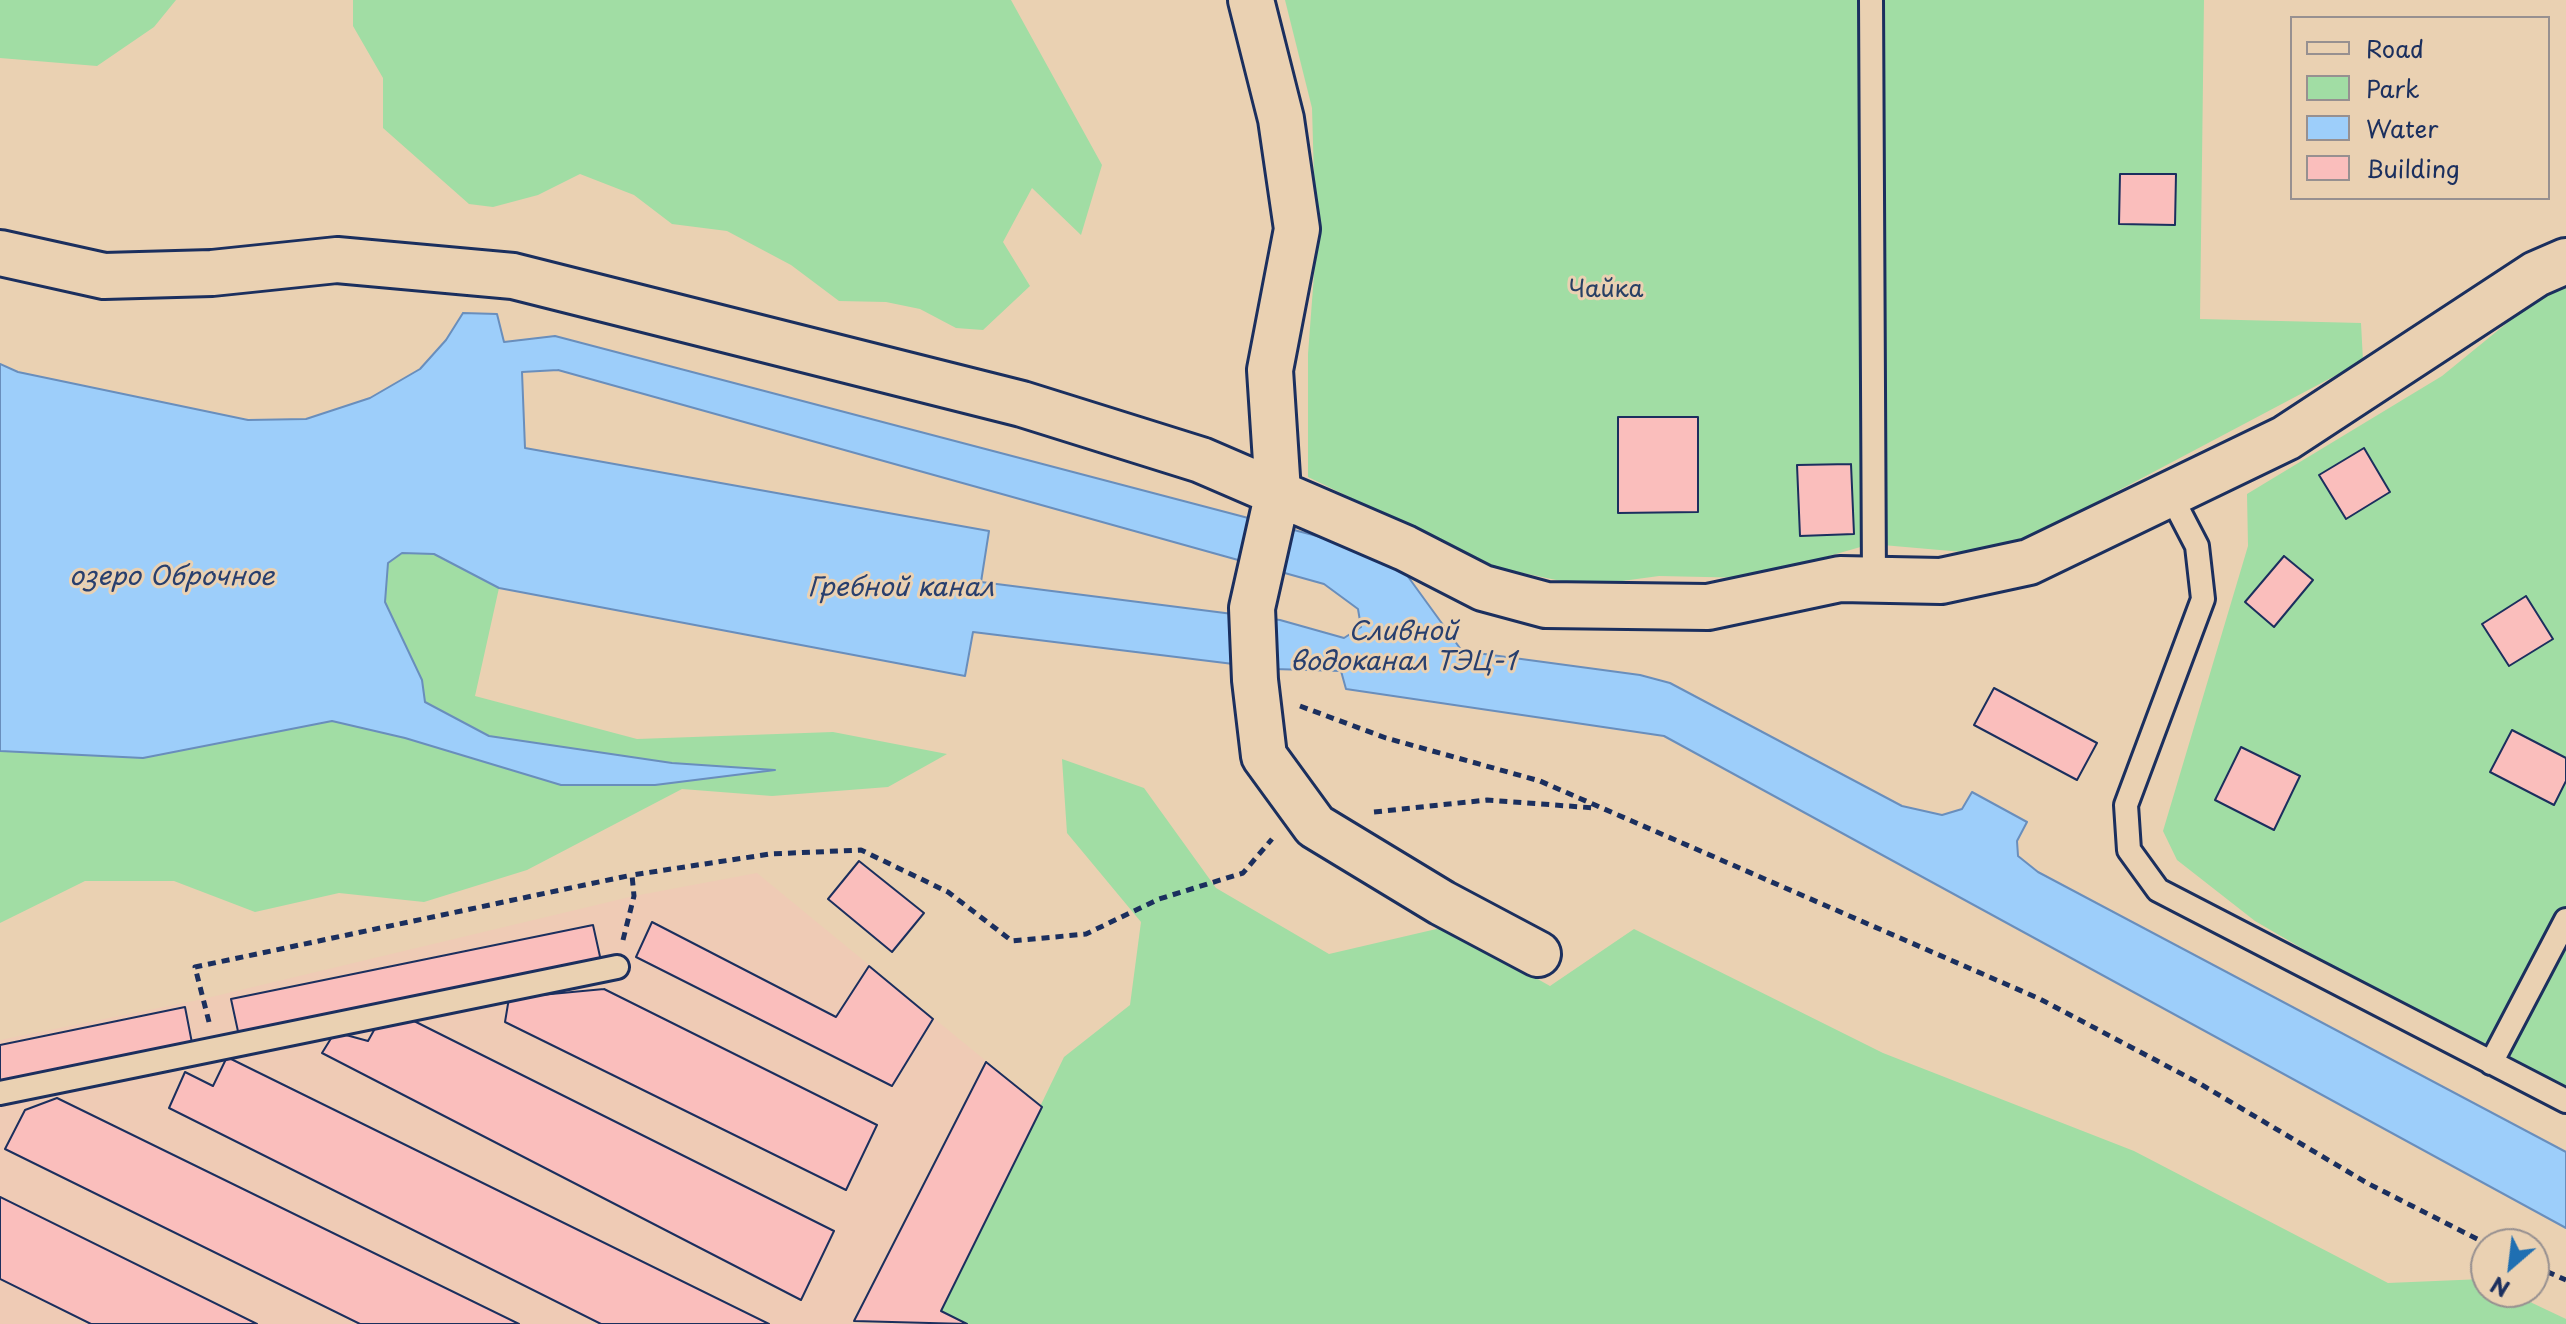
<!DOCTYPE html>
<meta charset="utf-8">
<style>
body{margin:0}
#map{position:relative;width:2566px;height:1324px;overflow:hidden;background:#ead1b2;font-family:"Playpen Sans",sans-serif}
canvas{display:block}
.legend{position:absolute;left:2290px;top:16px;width:260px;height:184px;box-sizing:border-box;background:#ead1b2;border:2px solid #979090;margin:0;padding:10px 14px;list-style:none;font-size:24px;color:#1b2f5e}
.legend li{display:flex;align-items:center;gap:16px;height:40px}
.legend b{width:40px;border:2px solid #979090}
.north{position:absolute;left:2470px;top:1228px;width:80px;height:80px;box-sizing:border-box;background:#ead1b2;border:2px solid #979090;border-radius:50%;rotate:208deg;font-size:22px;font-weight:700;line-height:32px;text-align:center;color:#1b2f5e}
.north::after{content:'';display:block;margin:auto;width:28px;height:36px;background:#1f6fb2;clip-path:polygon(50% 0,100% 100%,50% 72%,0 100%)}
</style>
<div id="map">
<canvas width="2566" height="1324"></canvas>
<ul class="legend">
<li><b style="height:10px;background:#ead1b2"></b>Road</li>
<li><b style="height:22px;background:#a1dda4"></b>Park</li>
<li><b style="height:22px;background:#9dcefa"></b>Water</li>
<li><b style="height:22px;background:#fabebc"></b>Building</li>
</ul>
<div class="north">N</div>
</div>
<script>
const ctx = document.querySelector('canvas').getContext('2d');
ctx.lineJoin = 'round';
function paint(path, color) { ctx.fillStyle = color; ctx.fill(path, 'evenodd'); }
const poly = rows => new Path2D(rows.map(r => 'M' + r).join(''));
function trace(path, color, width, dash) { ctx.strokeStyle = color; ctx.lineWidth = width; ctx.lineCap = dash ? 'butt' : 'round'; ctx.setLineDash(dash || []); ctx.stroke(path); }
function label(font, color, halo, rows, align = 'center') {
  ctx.font = font + ' "Playpen Sans",sans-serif'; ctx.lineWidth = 6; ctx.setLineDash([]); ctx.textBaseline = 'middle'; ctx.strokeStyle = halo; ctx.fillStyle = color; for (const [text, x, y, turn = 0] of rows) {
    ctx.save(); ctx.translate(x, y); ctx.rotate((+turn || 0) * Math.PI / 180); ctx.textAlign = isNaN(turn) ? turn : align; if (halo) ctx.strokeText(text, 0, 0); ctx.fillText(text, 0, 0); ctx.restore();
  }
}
const built = poly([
 [757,873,1042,1107,941,1311,967,1324,0,1324,0,1040,203,999,634,896]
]);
const green = poly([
 [0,0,176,0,154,27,97,66,0,58],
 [353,0,1011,0,1102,165,1081,235,1032,188,1003,242,1030,286,983,330,956,328,920,309,886,302,839,301,791,265,727,231,672,224,634,195,580,174,538,195,493,207,469,204,383,128,383,78,353,26],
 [1285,0,2204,0,2200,319,2361,323,2363,361,2025,540,1974,553,1871,544,1752,578,1659,576,1585,586,1494,567,1308,477,1308,354,1316,248,1312,108],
 [2566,283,2566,1086,2358,981,2255,921,2177,860,2163,831,2248,546,2247,494,2442,376,2545,292],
 [402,553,434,554,499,588,475,696,637,739,833,732,947,754,888,787,772,796,682,789,527,870,424,902,339,893,255,912,174,881,85,881,0,923,0,751,143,758,332,721,405,738,561,785,769,770,672,763,489,736,425,702,422,680,385,602,388,562],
 [1062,759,1144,788,1216,888,1329,954,1445,927,1550,986,1634,929,1883,1053,2134,1151,2388,1283,2483,1279,2486,1281,2486,1292,2509,1292,2566,1319,2566,1324,967,1324,941,1311,1064,1057,1130,1005,1141,922,1067,833]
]);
const water = poly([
 [463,313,497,314,504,342,555,336,1393,556,1462,651,1640,675,1670,683,1902,806,1942,815,1962,809,1972,792,2027,822,2017,841,2018,856,2038,872,2566,1152,2566,1228,1664,736,1346,689,1341,671,1274,669,973,632,965,676,499,588,434,554,402,553,388,563,385,602,422,680,425,702,489,736,672,763,775,770,655,785,561,785,405,738,332,721,143,758,0,751,0,364,18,372,248,420,306,419,370,398,420,369,446,340,463,313],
 [558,370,1324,584,1358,609,1361,627,1344,638,1280,620,981,582,989,531,525,448,522,372,558,370]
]);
const building = poly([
 [2120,174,2176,174,2175,225,2119,224,2120,174],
 [1618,417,1698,417,1698,512,1618,513,1618,417],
 [2364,448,2390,492,2346,519,2319,475,2364,448],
 [1851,464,1854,534,1800,536,1797,465,1851,464],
 [2284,556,2313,580,2274,627,2245,602,2284,556],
 [2526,596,2553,639,2509,666,2482,624,2526,596],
 [1994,688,2097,743,2077,780,1974,725,1994,688],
 [2512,730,2566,758,2566,781,2554,805,2490,772,2512,730],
 [2241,747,2300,776,2274,830,2215,800,2241,747],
 [859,861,924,913,892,952,828,899,859,861],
 [652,922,836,1017,869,966,933,1019,892,1086,636,957,652,922],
 [593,925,601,961,239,1036,231,999,593,925],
 [604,989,877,1125,846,1190,505,1022,509,998,604,989],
 [185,1007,192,1043,0,1082,0,1045,185,1007],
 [408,1018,834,1231,801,1300,322,1053,335,1032,368,1041,378,1023,408,1018],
 [227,1057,769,1324,601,1324,169,1108,185,1072,213,1086,227,1057],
 [986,1062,1042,1107,941,1311,967,1324,854,1321,986,1062],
 [57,1098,519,1324,360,1324,5,1149,25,1110,57,1098],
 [0,1197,257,1324,91,1324,0,1279,0,1197]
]);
const path = poly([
 [1300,706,1386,738,1540,781,2040,999,2197,1082,2367,1183,2487,1244],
 [1374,812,1487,800,1595,808],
 [623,940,634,896,632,875,770,854,861,850,948,892,1012,941,1086,934,1159,899,1243,873,1272,839],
 [209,1022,195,967,632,875],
 [2534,1266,2566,1280]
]);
const lane = poly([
 [1871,0,1874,579],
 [2170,494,2197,546,2203,599,2126,805,2129,850,2158,890,2566,1101],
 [2491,1063,2566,920],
 [0,1093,617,967]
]);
const street = poly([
 [1251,0,1281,119,1297,229,1270,370,1278,492,1252,608,1255,680,1264,756,1315,826,1442,903,1538,954],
 [0,253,104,276,212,273,337,260,513,276,1022,404,1201,460,1405,548,1483,588,1546,605,1708,607,1840,579,1941,581,2029,562,2286,438,2536,274,2566,261]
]);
const parkNames = [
 ["Чайка",1606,290]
];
const waterNames = [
 ["озеро Оброчное",172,578],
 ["Гребной канал",901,589],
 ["Сливной",1403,633],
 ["водоканал ТЭЦ-1",1403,663]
];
paint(built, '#efcbb5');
paint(green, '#a1dda4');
paint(water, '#9dcefa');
trace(water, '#698ebc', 2);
paint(building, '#fabebc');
trace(building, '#1b2f5e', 2);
trace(lane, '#1b2f5e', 28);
trace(street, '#1b2f5e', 50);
trace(path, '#1b2f5e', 5, [8, 6]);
trace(lane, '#ead1b2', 22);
trace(street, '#ead1b2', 44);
label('24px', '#284065', '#ead1b2', parkNames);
label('italic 26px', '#283f6e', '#ead1b2', waterNames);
</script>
